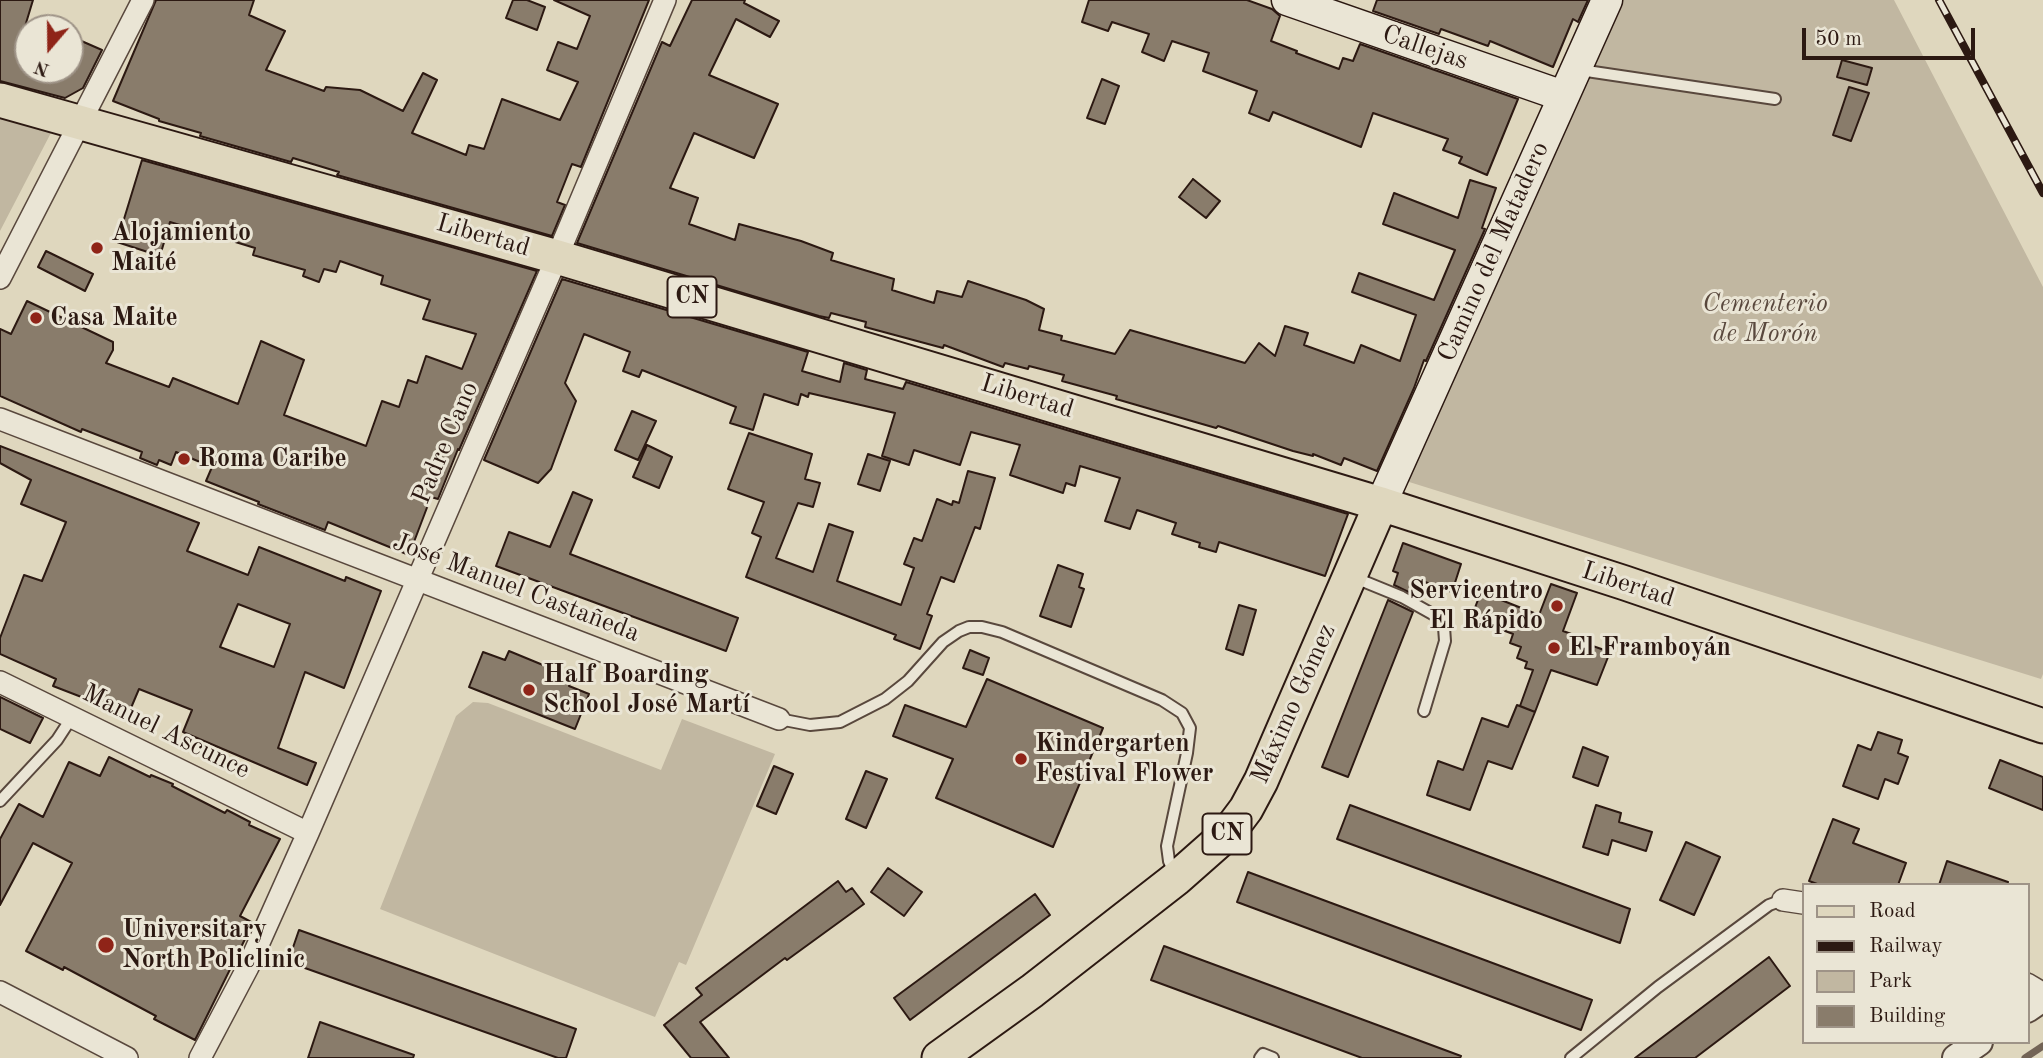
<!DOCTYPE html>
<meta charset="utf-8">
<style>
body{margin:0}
#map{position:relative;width:2043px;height:1058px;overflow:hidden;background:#dfd7be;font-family:"Old Standard TT",serif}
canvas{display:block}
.legend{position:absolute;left:1802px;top:883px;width:228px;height:161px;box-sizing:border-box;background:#eae5d5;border:2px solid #9e9387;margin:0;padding:9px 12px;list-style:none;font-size:21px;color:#2c1912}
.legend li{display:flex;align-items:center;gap:14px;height:35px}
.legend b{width:35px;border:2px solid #9e9387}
.north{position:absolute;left:14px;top:14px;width:70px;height:70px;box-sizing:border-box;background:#eae5d5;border:2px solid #9e9387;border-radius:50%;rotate:200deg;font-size:19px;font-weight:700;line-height:28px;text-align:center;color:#2c1912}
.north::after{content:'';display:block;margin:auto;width:24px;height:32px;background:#8f2418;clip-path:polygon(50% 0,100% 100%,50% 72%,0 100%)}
.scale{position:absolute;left:1802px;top:28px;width:173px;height:32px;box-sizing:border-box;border:4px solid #2c1912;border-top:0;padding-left:9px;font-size:21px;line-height:24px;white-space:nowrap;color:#2c1912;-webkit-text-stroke:5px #eae5d5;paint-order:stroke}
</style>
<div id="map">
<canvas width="2043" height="1058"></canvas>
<ul class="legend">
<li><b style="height:9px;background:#dfd7be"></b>Road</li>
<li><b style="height:9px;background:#2c1912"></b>Railway</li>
<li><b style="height:19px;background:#c1b7a1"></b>Park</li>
<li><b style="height:19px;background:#897c6b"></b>Building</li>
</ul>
<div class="north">N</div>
<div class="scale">50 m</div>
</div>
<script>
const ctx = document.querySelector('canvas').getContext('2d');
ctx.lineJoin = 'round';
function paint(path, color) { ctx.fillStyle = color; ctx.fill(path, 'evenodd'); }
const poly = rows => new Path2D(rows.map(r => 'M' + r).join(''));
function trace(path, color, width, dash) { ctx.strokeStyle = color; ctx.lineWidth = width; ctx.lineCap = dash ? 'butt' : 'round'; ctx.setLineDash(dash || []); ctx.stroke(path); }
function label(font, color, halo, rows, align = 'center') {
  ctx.font = font + ' "Old Standard TT",serif'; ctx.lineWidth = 6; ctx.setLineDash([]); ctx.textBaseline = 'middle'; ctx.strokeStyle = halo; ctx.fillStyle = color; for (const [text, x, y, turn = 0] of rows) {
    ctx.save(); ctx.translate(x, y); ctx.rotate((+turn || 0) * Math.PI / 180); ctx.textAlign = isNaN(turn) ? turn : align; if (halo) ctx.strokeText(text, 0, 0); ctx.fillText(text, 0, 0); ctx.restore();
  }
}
const green = poly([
 [1618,0,1894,0,2043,287,2043,674,2041,679,1406,481],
 [0,111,54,127,0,231],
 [473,702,488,703,661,770,682,719,775,754,686,965,679,962,655,1017,380,909,456,716]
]);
const stream = poly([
 [2025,1058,2043,1046]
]);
const building = poly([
 [0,0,33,0,17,53,28,57,28,70,70,70,70,36,102,50,83,88,65,98,0,81,0,0],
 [156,0,254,0,249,15,285,31,266,70,324,91,326,87,360,90,403,111,423,73,437,80,412,133,466,155,469,145,484,149,502,99,560,120,578,82,547,70,558,42,577,49,590,16,554,0,649,0,581,167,572,164,557,202,565,205,552,236,337,175,339,172,293,158,291,162,200,136,201,133,159,121,159,119,113,101,156,0],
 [513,0,527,0,545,7,537,30,506,18,513,0],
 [692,0,745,0,744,3,779,21,770,37,736,19,709,75,778,104,754,158,694,133,670,188,698,198,689,224,735,240,739,224,801,241,833,253,831,260,894,279,892,290,934,303,937,291,962,297,968,281,1026,300,1044,309,1039,330,1062,336,1061,340,1115,354,1130,330,1245,363,1259,343,1275,356,1285,326,1308,333,1304,345,1354,363,1361,345,1400,361,1416,315,1352,292,1359,273,1434,300,1455,250,1383,224,1394,193,1458,218,1470,180,1496,188,1482,228,1485,229,1426,361,1424,360,1414,388,1377,471,1344,458,1341,465,1313,454,1313,456,1293,451,1218,426,1216,428,1116,399,1117,396,1062,381,1064,375,1029,366,1028,369,1005,363,1003,367,944,345,943,348,865,327,866,322,831,313,829,318,819,316,577,243,662,42,670,46,692,0],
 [1089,0,1247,0,1272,9,1280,16,1271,41,1297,51,1296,53,1339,69,1343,58,1353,61,1360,44,1518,99,1487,175,1459,163,1462,157,1443,150,1448,139,1373,113,1361,147,1273,112,1269,121,1249,113,1257,91,1203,71,1209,53,1172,41,1164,61,1142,52,1149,34,1112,22,1108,31,1082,22,1089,0],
 [1377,0,1588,0,1578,22,1573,19,1553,67,1490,41,1488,46,1441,29,1439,34,1373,11,1377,0],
 [1842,60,1872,68,1867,85,1837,77,1842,60],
 [1102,79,1119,86,1105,124,1087,118,1102,79],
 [1849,87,1869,93,1851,141,1833,135,1849,87],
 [142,160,537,271,459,450,458,449,438,499,431,497,409,555,328,522,325,530,258,504,259,502,206,481,212,467,176,452,171,465,159,460,157,465,140,458,142,452,82,429,81,432,0,396,0,329,11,334,27,301,113,342,113,350,106,363,169,387,173,378,238,404,261,341,304,360,284,415,366,446,382,401,399,407,408,380,417,383,426,356,462,369,476,334,423,319,430,300,381,284,383,276,340,261,336,272,324,269,319,282,303,276,305,270,253,255,255,248,170,222,160,256,117,242,142,160],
 [1193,179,1220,201,1206,218,1179,197,1193,179],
 [46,251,93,274,85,291,38,267,46,251],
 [562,279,808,352,802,371,840,382,844,363,867,370,865,379,903,389,906,382,1348,514,1325,576,1219,542,1216,552,1199,547,1200,543,1172,534,1176,523,1137,510,1130,529,1105,521,1120,478,1080,466,1075,486,1066,483,1063,493,1010,475,1020,445,971,432,960,465,914,450,909,465,882,456,895,413,809,393,808,397,801,394,798,405,764,394,753,430,730,423,736,407,642,370,639,377,623,371,630,352,584,334,565,383,576,401,551,469,538,483,484,460,562,279],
 [632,411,656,421,638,460,615,450,632,411],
 [749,433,812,454,805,479,820,483,813,507,798,503,776,558,813,572,829,524,853,532,837,581,901,605,914,568,904,564,914,538,922,541,937,499,952,505,953,501,959,503,968,471,995,478,980,529,975,527,954,582,941,577,927,614,932,616,920,649,894,639,896,635,746,577,761,537,752,533,764,502,728,489,749,433],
 [647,445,672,457,659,488,633,477,647,445],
 [0,446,199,523,187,551,248,575,259,547,345,581,346,577,381,591,344,688,305,672,278,748,316,763,307,785,183,732,192,710,139,689,128,715,53,686,56,679,0,654,0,638,24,575,42,581,66,522,21,504,31,480,0,463,0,446],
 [238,604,290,624,274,667,220,647,238,604],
 [868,454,890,461,880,491,858,484,868,454],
 [573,492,592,500,570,554,738,618,726,651,496,566,509,532,550,547,573,492],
 [1403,543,1461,564,1452,592,1425,582,1419,597,1394,585,1398,573,1393,571,1403,543],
 [1058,565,1083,574,1079,587,1084,589,1071,627,1040,616,1058,565],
 [1551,584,1577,593,1563,631,1588,640,1587,644,1610,652,1597,685,1551,670,1535,712,1520,706,1533,670,1525,668,1527,662,1517,658,1521,647,1510,643,1513,634,1471,618,1481,592,1539,615,1551,584],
 [1388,600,1413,612,1348,777,1322,767,1388,600],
 [1239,605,1256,610,1243,655,1226,649,1239,605],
 [970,650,989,658,983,675,963,668,970,650],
 [509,651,572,677,569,686,589,694,575,729,469,687,483,652,505,660,509,651],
 [987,679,1103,728,1053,847,936,798,953,759,893,736,905,705,966,727,987,679],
 [0,697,43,718,30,743,0,729,0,697],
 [1517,705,1535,712,1512,769,1488,761,1470,810,1427,795,1438,761,1463,770,1482,718,1508,727,1517,705],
 [1878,732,1902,740,1898,753,1908,757,1898,784,1885,779,1878,799,1843,786,1858,745,1871,750,1878,732],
 [1583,747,1608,757,1598,786,1573,777,1583,747],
 [109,757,150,777,151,775,173,784,172,786,225,813,227,810,250,822,249,825,280,839,240,916,253,923,195,1040,154,1019,156,1016,64,967,63,970,26,951,72,863,33,843,0,905,0,839,19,804,43,817,69,762,100,776,109,757],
 [2000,760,2043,777,2043,810,1989,788,2000,760],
 [774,766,793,774,776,814,757,806,774,766],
 [866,771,887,779,866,828,846,819,866,771],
 [1350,805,1630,909,1620,943,1337,839,1350,805],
 [1596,805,1621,813,1619,822,1652,832,1646,851,1612,840,1608,855,1583,847,1596,805],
 [1833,819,1859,829,1853,843,1906,863,1898,885,1820,885,1809,881,1833,819],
 [1686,842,1720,857,1694,915,1660,900,1686,842],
 [1947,861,2008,882,2007,885,1939,885,1947,861],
 [888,868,922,892,904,916,871,892,888,868],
 [1248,872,1592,1000,1581,1030,1237,902,1248,872],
 [838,881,846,892,852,888,864,904,787,960,785,958,700,1022,729,1058,691,1058,664,1025,702,995,696,988,838,881],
 [1035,894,1050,915,910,1020,894,998,1035,894],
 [299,930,576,1029,566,1058,558,1058,288,962,299,930],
 [1164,946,1461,1056,1460,1058,1362,1058,1151,980,1164,946],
 [1769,957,1790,986,1695,1058,1635,1058,1769,957],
 [320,1022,414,1055,413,1058,308,1058,320,1022]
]);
const service = poly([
 [1580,70,1775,99],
 [1353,577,1402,597,1436,616,1444,627,1445,641,1424,711],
 [779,719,810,725,840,722,885,699,908,681,943,642,959,631,969,627,982,627,1002,632,1162,700,1182,713,1190,728,1187,753,1167,846,1169,861,1174,873],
 [0,801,57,740,72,717],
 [1260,1058,1263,1054,1273,1058],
 [1571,1058,1658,987,1769,905,1783,900]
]);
const minor = poly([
 [0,278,143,0],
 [0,419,779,719],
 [0,682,308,833],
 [1783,900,1803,903],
 [2027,984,2037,990,2043,998],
 [0,992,127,1058],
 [200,1058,248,967,308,833,557,257,665,0]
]);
const tertiary = poly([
 [2027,1009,2043,998],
 [1956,1058,1979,1042]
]);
const secondary = poly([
 [1287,0,1563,96],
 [1381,504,1607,0]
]);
const primary = poly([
 [0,100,557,257,1381,504,1625,583,2043,726],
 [939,1058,1032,991,1177,878,1228,833,1246,809,1261,781,1381,504]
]);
const rail = poly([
 [1939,0,2043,193]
]);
const markers = [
 [97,248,7,"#8f2418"],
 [36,318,7,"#8f2418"],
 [184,459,7,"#8f2418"],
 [1557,606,7,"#8f2418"],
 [1554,648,7,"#8f2418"],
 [529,690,7,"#8f2418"],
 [1021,759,7,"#8f2418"],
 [106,945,9,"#8f2418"]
];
const shields = [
 [692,297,49],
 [1227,834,49]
];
const shieldNames = [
 ["CN",692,297],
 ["CN",1227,834]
];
const streetNames = [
 ["Callejas",1425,48,19],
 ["Libertad",483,236,16],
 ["Camino del Matadero",1494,252,-66],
 ["Libertad",1027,397,17],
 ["Padre Cano",446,443,-67],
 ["Libertad",1628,585,18],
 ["José Manuel Castañeda",516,588,21],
 ["Máximo Gómez",1294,704,-66],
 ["Manuel Ascunce",166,732,26]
];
const poiNames = [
 ["Alojamiento",111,233],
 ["Maité",111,263],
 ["Casa Maite",50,318],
 ["Roma Caribe",198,459],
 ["Servicentro",1543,591,"right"],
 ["El Rápido",1543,621,"right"],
 ["El Framboyán",1568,648],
 ["Half Boarding",543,675],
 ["School José Martí",543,705],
 ["Kindergarten",1035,744],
 ["Festival Flower",1035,774],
 ["Universitary",122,930],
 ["North Policlinic",122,960]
];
const parkNames = [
 ["Cementerio",1765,304],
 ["de Morón",1765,334]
];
paint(green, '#c1b7a1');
trace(stream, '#736456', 7);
paint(building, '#897c6b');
trace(building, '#2c1912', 2);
trace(service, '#59483d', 14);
trace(minor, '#59483d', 24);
trace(tertiary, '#59483d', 30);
trace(secondary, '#2c1912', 33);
trace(primary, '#2c1912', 37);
trace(service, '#eae5d5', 10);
trace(minor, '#eae5d5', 21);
trace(tertiary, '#eae5d5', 26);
trace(secondary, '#eae5d5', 30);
trace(primary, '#dfd7be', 33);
trace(rail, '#2c1912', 8);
trace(rail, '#eae5d5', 5, [16]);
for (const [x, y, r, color] of markers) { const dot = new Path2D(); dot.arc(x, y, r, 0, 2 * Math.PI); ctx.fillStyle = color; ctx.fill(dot); trace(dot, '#eae5d5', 2.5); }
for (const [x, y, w] of shields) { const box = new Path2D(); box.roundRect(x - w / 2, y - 20.5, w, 41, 5); ctx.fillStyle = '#eae5d5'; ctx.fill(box); trace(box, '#2c1912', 2); }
label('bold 24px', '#2c1912', null, shieldNames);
label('26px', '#2c1912', '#eae5d5', streetNames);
label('bold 26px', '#2c1912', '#eae5d5', poiNames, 'left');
label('italic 26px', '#59483d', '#eae5d5', parkNames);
</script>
